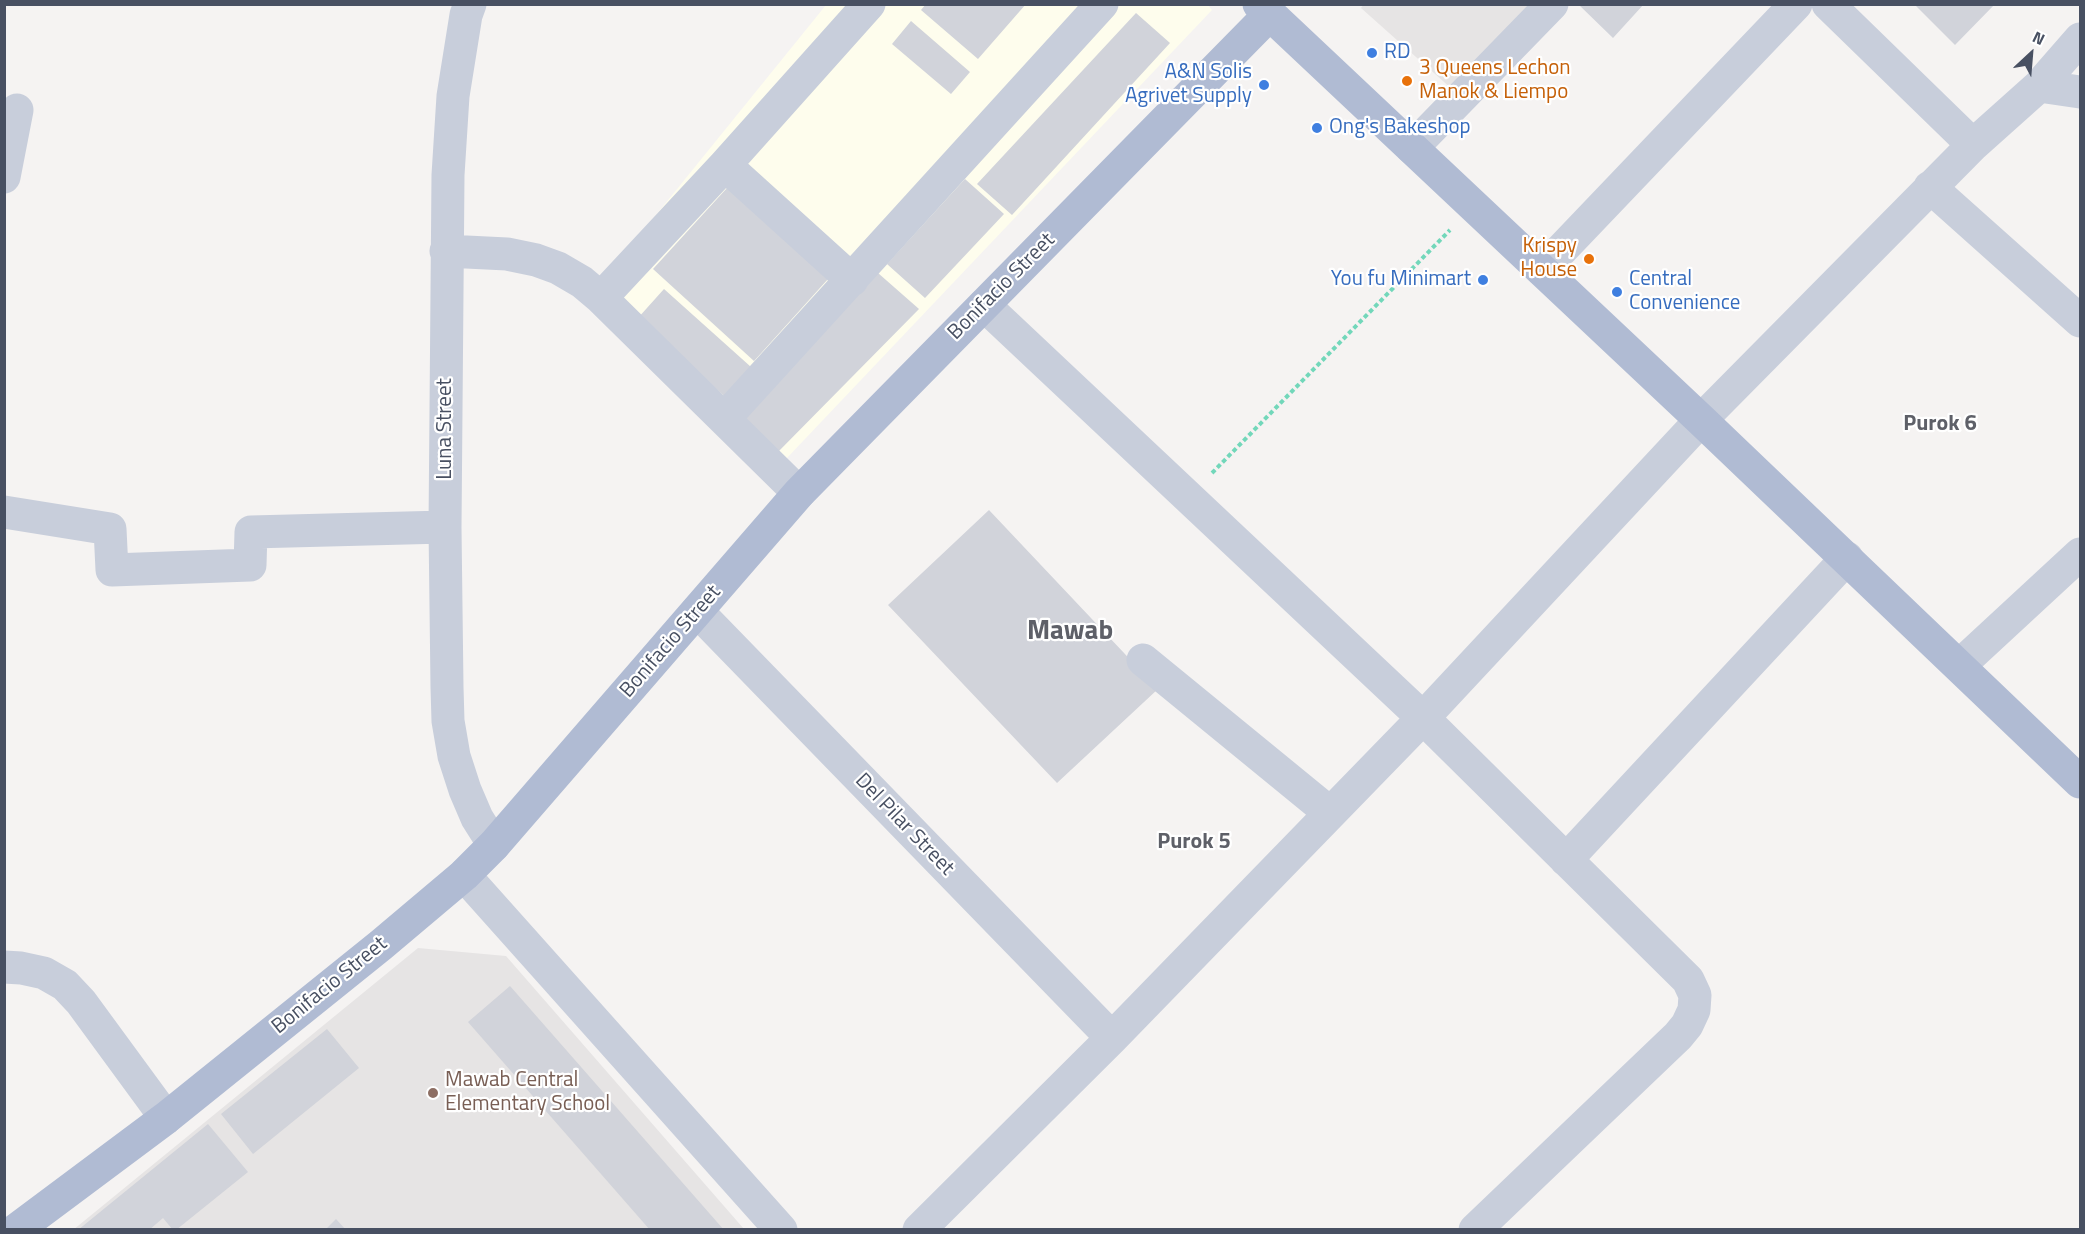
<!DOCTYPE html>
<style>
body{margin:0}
#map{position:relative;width:2085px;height:1234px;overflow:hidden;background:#f5f3f2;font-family:"Titillium Web",sans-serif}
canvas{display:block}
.frame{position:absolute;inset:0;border:6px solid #485062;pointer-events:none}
.north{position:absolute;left:2001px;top:24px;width:60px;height:60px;-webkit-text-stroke:4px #fff;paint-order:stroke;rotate:26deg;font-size:16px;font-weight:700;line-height:24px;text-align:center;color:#485062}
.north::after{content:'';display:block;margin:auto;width:21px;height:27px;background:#485062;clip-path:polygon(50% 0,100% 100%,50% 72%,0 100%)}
</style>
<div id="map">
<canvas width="2085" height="1234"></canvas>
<div class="frame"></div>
<div class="north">N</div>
</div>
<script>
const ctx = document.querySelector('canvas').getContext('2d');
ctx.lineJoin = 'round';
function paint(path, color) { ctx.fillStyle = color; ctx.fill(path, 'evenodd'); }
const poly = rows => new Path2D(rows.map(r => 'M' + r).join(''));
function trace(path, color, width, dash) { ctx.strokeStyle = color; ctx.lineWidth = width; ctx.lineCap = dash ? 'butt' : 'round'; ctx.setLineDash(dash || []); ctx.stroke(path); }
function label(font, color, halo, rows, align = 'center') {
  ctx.font = font + ' "Titillium Web",sans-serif'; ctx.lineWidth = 4.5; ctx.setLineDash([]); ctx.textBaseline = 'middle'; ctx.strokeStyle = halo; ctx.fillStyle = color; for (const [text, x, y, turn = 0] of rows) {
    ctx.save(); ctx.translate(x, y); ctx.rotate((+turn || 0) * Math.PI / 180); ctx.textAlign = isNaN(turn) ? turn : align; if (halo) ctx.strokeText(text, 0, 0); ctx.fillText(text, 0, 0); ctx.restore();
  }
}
const commercial = poly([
 [1207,4,1212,10,767,479,588,299,826,5]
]);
const education = poly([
 [1364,4,1536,5,1453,90,1361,8],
 [418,948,506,956,744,1229,73,1230]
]);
const building = poly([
 [926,4,1026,4,978,59,921,10],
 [1578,4,1644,4,1613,38],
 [1914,4,1995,4,1955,45],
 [1136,13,1170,43,1012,215,977,184],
 [911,21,970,72,951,94,892,44],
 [965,179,1004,214,925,298,887,264],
 [727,188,828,279,754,361,653,269],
 [878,273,919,309,776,454,737,418],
 [664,289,751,367,724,396,638,318],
 [989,510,1158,689,1057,783,888,605],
 [510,986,724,1230,650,1230,468,1022],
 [327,1029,359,1068,253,1154,221,1114],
 [208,1124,248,1172,176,1230,173,1230,163,1218,149,1230,78,1230],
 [336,1219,346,1230,325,1230]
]);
const path = poly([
 [1212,473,1450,230]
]);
const minor = poly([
 [470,4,466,15,453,96,448,175,445,527,447,687,448,721,454,756,465,790,477,818,494,845],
 [1828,4,1973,145],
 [2039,86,2080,92],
 [1412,148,1552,4],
 [725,165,852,280],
 [4,177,17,110],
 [1930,187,2080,321],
 [446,251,507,254,536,260,558,268,582,282,601,298,799,493],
 [1542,270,1796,4],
 [601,298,725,165,869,4],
 [984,305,1423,718,1688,980,1695,995,1694,1010,1687,1025,1678,1036,1475,1230],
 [724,419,1102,4],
 [4,512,110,529,112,570,250,565,251,532,445,527],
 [697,611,1112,1038],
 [1143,660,1330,813],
 [1960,665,2080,554],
 [1566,860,1847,558],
 [464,875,781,1230],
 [4,967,21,968,44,973,65,985,81,1002,166,1118],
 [919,1230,1112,1038,1423,718,1701,420,1973,145,2039,86,2080,39]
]);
const major = poly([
 [1259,4,1701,420,2080,782],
 [16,1230,166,1118,381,945,464,875,494,845,799,493,1270,14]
]);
const markers = [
 [1372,53,6,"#3f7fe0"],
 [1407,81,6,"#e8710a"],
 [1264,85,6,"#3f7fe0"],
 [1317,128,6,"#3f7fe0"],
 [1589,259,6,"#e8710a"],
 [1483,280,6,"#3f7fe0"],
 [1617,292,6,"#3f7fe0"],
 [433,1093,6,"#8d6e63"]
];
const shopNames = [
 ["RD",1384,53],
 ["A&N Solis",1252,73,"right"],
 ["Agrivet Supply",1252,97,"right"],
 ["Ong's Bakeshop",1329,128],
 ["You fu Minimart",1471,280,"right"],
 ["Central",1629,280],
 ["Convenience",1629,304]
];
const foodNames = [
 ["3 Queens Lechon",1419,69],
 ["Manok & Liempo",1419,93],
 ["Krispy",1577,247,"right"],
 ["House",1577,271,"right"]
];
const streetNames = [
 ["Bonifacio Street",1002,287,-45],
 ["Luna Street",446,429,-90],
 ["Bonifacio Street",671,642,-49],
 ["Del Pilar Street",904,825,46],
 ["Bonifacio Street",330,986,-39]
];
const educationNames = [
 ["Mawab Central",445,1081],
 ["Elementary School",445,1105]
];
const neighbourhoodNames = [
 ["Purok 6",1940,425],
 ["Purok 5",1194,843]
];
const districtNames = [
 ["Mawab",1070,632]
];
paint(commercial, '#fefded');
paint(education, '#e6e4e4');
paint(building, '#d1d3da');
trace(path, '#72d7ba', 4, [4.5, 3]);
trace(minor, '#c8cedb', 33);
trace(major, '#b0bbd3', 33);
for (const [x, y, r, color] of markers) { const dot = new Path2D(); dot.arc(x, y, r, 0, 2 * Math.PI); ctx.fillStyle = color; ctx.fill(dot); trace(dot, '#fff', 2); }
label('21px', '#366cbe', '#fff', shopNames, 'left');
label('21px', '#c56008', '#fff', foodNames, 'left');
label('21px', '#485062', '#fff', streetNames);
label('21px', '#785e54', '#fff', educationNames, 'left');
label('bold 22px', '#5e6068', '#fff', neighbourhoodNames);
label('bold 27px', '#5e6068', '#fff', districtNames);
</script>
